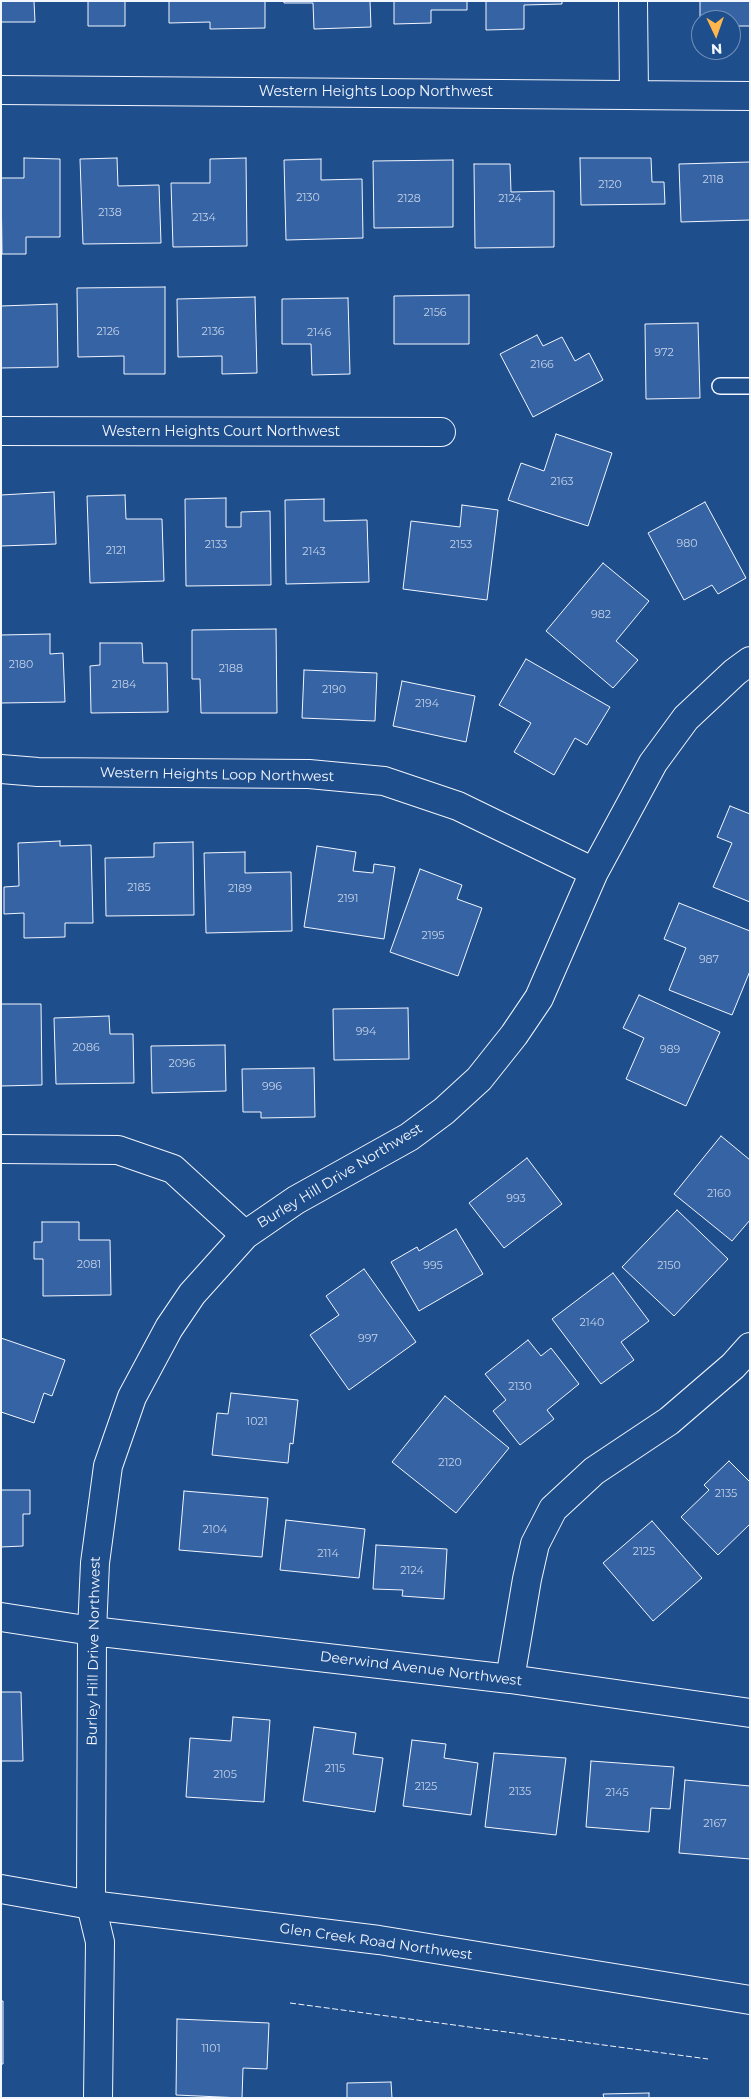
<!DOCTYPE html>
<style>
body{margin:0}
#map{position:relative;width:751px;height:2099px;overflow:hidden;background:#1f4e8c;font-family:Montserrat,sans-serif}
canvas{display:block}
.frame{position:absolute;inset:0;border:2px solid #f2f6ff;pointer-events:none}
.north{position:absolute;left:691px;top:10px;width:50px;height:50px;box-sizing:border-box;background:#1f4e8c;border:1px solid #7391ba;border-radius:50%;rotate:177deg;font-size:14px;font-weight:700;line-height:20px;text-align:center;color:#f2f6ff}
.north::after{content:'';display:block;margin:auto;width:18px;height:22px;background:#ffb74d;clip-path:polygon(50% 0,100% 100%,50% 72%,0 100%)}
</style>
<div id="map">
<canvas width="751" height="2099"></canvas>
<div class="frame"></div>
<div class="north">N</div>
</div>
<script>
const ctx = document.querySelector('canvas').getContext('2d');
ctx.lineJoin = 'round';
function paint(path, color) { ctx.fillStyle = color; ctx.fill(path, 'evenodd'); }
const poly = rows => new Path2D(rows.map(r => 'M' + r).join(''));
function trace(path, color, width, dash) { ctx.strokeStyle = color; ctx.lineWidth = width; ctx.lineCap = dash ? 'butt' : 'round'; ctx.setLineDash(dash || []); ctx.stroke(path); }
function label(font, color, halo, rows, align = 'center') {
  ctx.font = font + ' Montserrat,sans-serif'; ctx.lineWidth = 4; ctx.setLineDash([]); ctx.textBaseline = 'middle'; ctx.strokeStyle = halo; ctx.fillStyle = color; for (const [text, x, y, turn = 0] of rows) {
    ctx.save(); ctx.translate(x, y); ctx.rotate((+turn || 0) * Math.PI / 180); ctx.textAlign = isNaN(turn) ? turn : align; if (halo) ctx.strokeText(text, 0, 0); ctx.fillText(text, 0, 0); ctx.restore();
  }
}
const building = poly([
 [1,1,34,1,35,22,1,22,1,1],
 [88,1,125,1,125,26,88,26,88,1],
 [169,1,265,1,265,28,210,29,210,22,169,23,169,1],
 [284,1,370,1,371,27,314,29,313,3,284,3,284,1],
 [394,1,467,1,467,10,431,10,431,23,394,24,394,1],
 [486,1,562,1,562,4,524,5,524,29,486,30,486,1],
 [700,1,750,1,750,26,731,26,731,20,701,20,700,27,700,1],
 [24,158,60,159,60,237,26,237,26,254,2,254,1,178,24,178,24,158],
 [117,158,118,186,159,185,161,243,83,244,80,159,117,158],
 [246,158,247,246,173,247,171,183,210,183,210,159,246,158],
 [580,158,651,158,652,182,664,182,665,204,581,205,580,158],
 [321,159,321,180,362,179,363,238,286,240,284,160,321,159],
 [453,160,453,227,374,228,373,161,453,160],
 [750,162,750,220,681,222,679,164,750,162],
 [474,164,510,164,511,192,554,191,554,247,475,248,474,164],
 [165,287,165,374,124,374,124,356,78,357,77,288,165,287],
 [469,295,469,344,394,344,394,296,469,295],
 [255,297,257,373,222,374,222,356,178,357,177,299,255,297],
 [348,298,350,374,312,375,311,344,282,344,282,299,348,298],
 [57,304,58,367,1,368,1,306,57,304],
 [698,323,700,398,646,399,645,324,698,323],
 [537,335,543,346,562,337,575,361,589,353,603,380,533,417,500,354,537,335],
 [556,434,612,453,588,526,508,500,521,463,544,471,556,434],
 [54,492,56,544,1,546,1,495,54,492],
 [125,495,126,519,162,519,164,581,90,583,87,496,125,495],
 [226,498,226,527,241,527,241,512,270,511,271,585,186,586,185,499,226,498],
 [324,499,324,521,367,520,369,582,286,584,285,500,324,499],
 [705,502,746,578,718,594,712,585,684,600,648,533,705,502],
 [462,505,498,510,487,600,403,589,411,521,460,527,462,505],
 [603,563,649,601,616,641,638,660,613,688,546,631,603,563],
 [276,629,277,713,201,713,200,679,192,679,192,630,276,629],
 [50,634,50,654,63,653,65,702,1,703,1,635,50,634],
 [100,643,142,643,143,663,167,663,168,712,91,713,90,666,100,665,100,643],
 [526,659,610,707,587,745,575,738,554,775,514,752,531,723,499,705,526,659],
 [304,670,377,673,375,721,302,718,304,670],
 [402,681,475,696,466,742,393,726,402,681],
 [730,806,750,814,750,902,713,887,732,843,717,837,730,806],
 [60,841,60,846,91,845,93,923,65,923,65,937,24,938,24,913,4,914,4,887,19,886,18,843,60,841],
 [193,842,194,915,106,916,105,858,154,857,154,843,193,842],
 [317,846,356,852,353,871,373,873,374,864,395,867,384,939,304,927,317,846],
 [245,852,245,873,291,872,292,931,206,933,204,853,245,852],
 [420,869,462,885,457,899,482,908,458,976,390,952,420,869],
 [679,903,750,931,750,971,732,1015,669,990,686,948,664,939,679,903],
 [639,995,720,1032,686,1106,626,1079,644,1038,623,1028,639,995],
 [1,1004,41,1004,42,1085,1,1086,1,1004],
 [408,1008,409,1059,334,1060,333,1009,408,1008],
 [109,1016,110,1034,133,1034,134,1083,56,1084,54,1018,109,1016],
 [225,1045,226,1091,152,1093,151,1046,225,1045],
 [314,1068,315,1117,261,1118,261,1112,243,1112,242,1069,314,1068],
 [721,1136,750,1160,750,1220,732,1241,674,1194,721,1136],
 [527,1158,562,1204,504,1248,469,1203,527,1158],
 [677,1210,728,1259,674,1316,622,1267,677,1210],
 [42,1222,79,1222,79,1240,110,1240,111,1295,43,1296,43,1259,34,1259,34,1242,42,1242,42,1222],
 [456,1229,483,1274,419,1311,391,1262,417,1247,419,1251,456,1229],
 [364,1269,416,1342,349,1390,310,1335,339,1315,326,1296,364,1269],
 [613,1273,649,1321,621,1342,634,1360,601,1384,552,1319,613,1273],
 [1,1338,65,1360,52,1396,44,1393,34,1423,1,1412,1,1338],
 [528,1340,541,1356,551,1348,579,1384,547,1410,554,1419,520,1445,493,1411,506,1400,485,1374,528,1340],
 [231,1393,298,1400,293,1444,290,1443,288,1463,212,1455,217,1413,228,1414,231,1393],
 [445,1396,509,1448,456,1513,392,1462,445,1396],
 [729,1461,750,1482,750,1524,718,1555,681,1517,709,1490,704,1485,729,1461],
 [1,1490,30,1490,30,1514,23,1514,23,1546,1,1547,1,1490],
 [184,1491,268,1498,262,1557,179,1550,184,1491],
 [286,1520,365,1529,359,1578,280,1570,286,1520],
 [652,1521,702,1578,653,1621,603,1563,652,1521],
 [376,1545,447,1549,444,1599,402,1596,403,1590,373,1589,376,1545],
 [1,1692,21,1692,23,1761,1,1761,1,1692],
 [233,1717,270,1720,264,1802,186,1797,190,1738,231,1741,233,1717],
 [314,1727,356,1733,353,1754,383,1758,375,1812,303,1801,314,1727],
 [412,1740,446,1744,444,1758,478,1763,471,1815,403,1806,412,1740],
 [494,1753,566,1758,556,1835,485,1827,494,1753],
 [591,1761,674,1767,670,1809,651,1808,649,1832,586,1827,591,1761],
 [685,1780,750,1786,750,1859,679,1853,685,1780],
 [1,2001,3,2001,3,2064,1,2064,1,2001],
 [177,2019,269,2023,267,2069,243,2068,242,2098,176,2095,177,2019],
 [391,2082,392,2098,347,2098,347,2083,391,2082],
 [649,2093,649,2098,604,2098,603,2094,649,2093]
]);
const service = poly([
 [720,386,750,386]
]);
const minor = poly([
 [633,1,634,94],
 [1,90,750,96],
 [1,431,441,432],
 [1,769,38,772,309,774,384,781,458,806,594,872],
 [1,1149,118,1150,173,1169,245,1235],
 [1,1617,92,1631,510,1679,750,1713],
 [510,1679,527,1579,535,1544,553,1509,594,1471,669,1421,733,1366,750,1347],
 [98,2098,100,1942,91,1905,92,1631,95,1563,108,1466,132,1397,169,1328,192,1294,245,1235,296,1200,409,1137,444,1111,479,1079,514,1035,539,998,594,872,653,763,686,718,735,672,750,661]
]);
const secondary = poly([
 [1,1889,91,1905,379,1940,750,2000]
]);
const fence = poly([
 [290,2003,708,2059]
]);
const numberNames = [
 ["2118",713,180],
 ["2120",610,185],
 ["2130",308,198],
 ["2128",409,199],
 ["2124",510,199],
 ["2138",110,213],
 ["2134",204,218],
 ["2156",435,313],
 ["2126",108,332],
 ["2136",213,332],
 ["2146",319,333],
 ["972",664,353],
 ["2166",542,365],
 ["2163",562,482],
 ["980",687,544],
 ["2133",216,545],
 ["2153",461,545],
 ["2121",116,551],
 ["2143",314,552],
 ["982",601,615],
 ["2180",21,665],
 ["2188",231,669],
 ["2184",124,685],
 ["2190",334,690],
 ["2194",427,704],
 ["2185",139,888],
 ["2189",240,889],
 ["2191",348,899],
 ["2195",433,936],
 ["987",709,960],
 ["994",366,1032],
 ["2086",86,1048],
 ["989",670,1050],
 ["2096",182,1064],
 ["996",272,1087],
 ["2160",719,1194],
 ["993",516,1199],
 ["2081",89,1265],
 ["995",433,1266],
 ["2150",669,1266],
 ["2140",592,1323],
 ["997",368,1339],
 ["2130",520,1387],
 ["1021",257,1422],
 ["2120",450,1463],
 ["2135",726,1494],
 ["2104",215,1530],
 ["2125",644,1552],
 ["2114",328,1554],
 ["2124",412,1571],
 ["2115",335,1769],
 ["2105",225,1775],
 ["2125",426,1787],
 ["2135",520,1792],
 ["2145",617,1793],
 ["2167",715,1824],
 ["1101",211,2049]
];
const streetNames = [
 ["Western Heights Loop Northwest",376,92],
 ["Western Heights Court Northwest",221,432],
 ["Western Heights Loop Northwest",217,775,1],
 ["Burley Hill Drive Northwest",340,1176,-31],
 ["Burley Hill Drive Northwest",94,1651,-89],
 ["Deerwind Avenue Northwest",421,1669,7],
 ["Glen Creek Road Northwest",376,1942,8]
];
paint(building, '#3563a3');
trace(building, '#f2f6ff', 1);
trace(service, '#f2f6ff', 18);
trace(minor, '#f2f6ff', 30);
trace(secondary, '#f2f6ff', 30);
trace(service, '#1f4e8c', 15);
trace(minor, '#1f4e8c', 28);
trace(secondary, '#1f4e8c', 28);
trace(fence, '#f2f6ff', 1, [6, 2.5]);
label('11px', '#c3d1e8', null, numberNames);
label('14px', '#f2f6ff', '#1f4e8c', streetNames);
</script>
